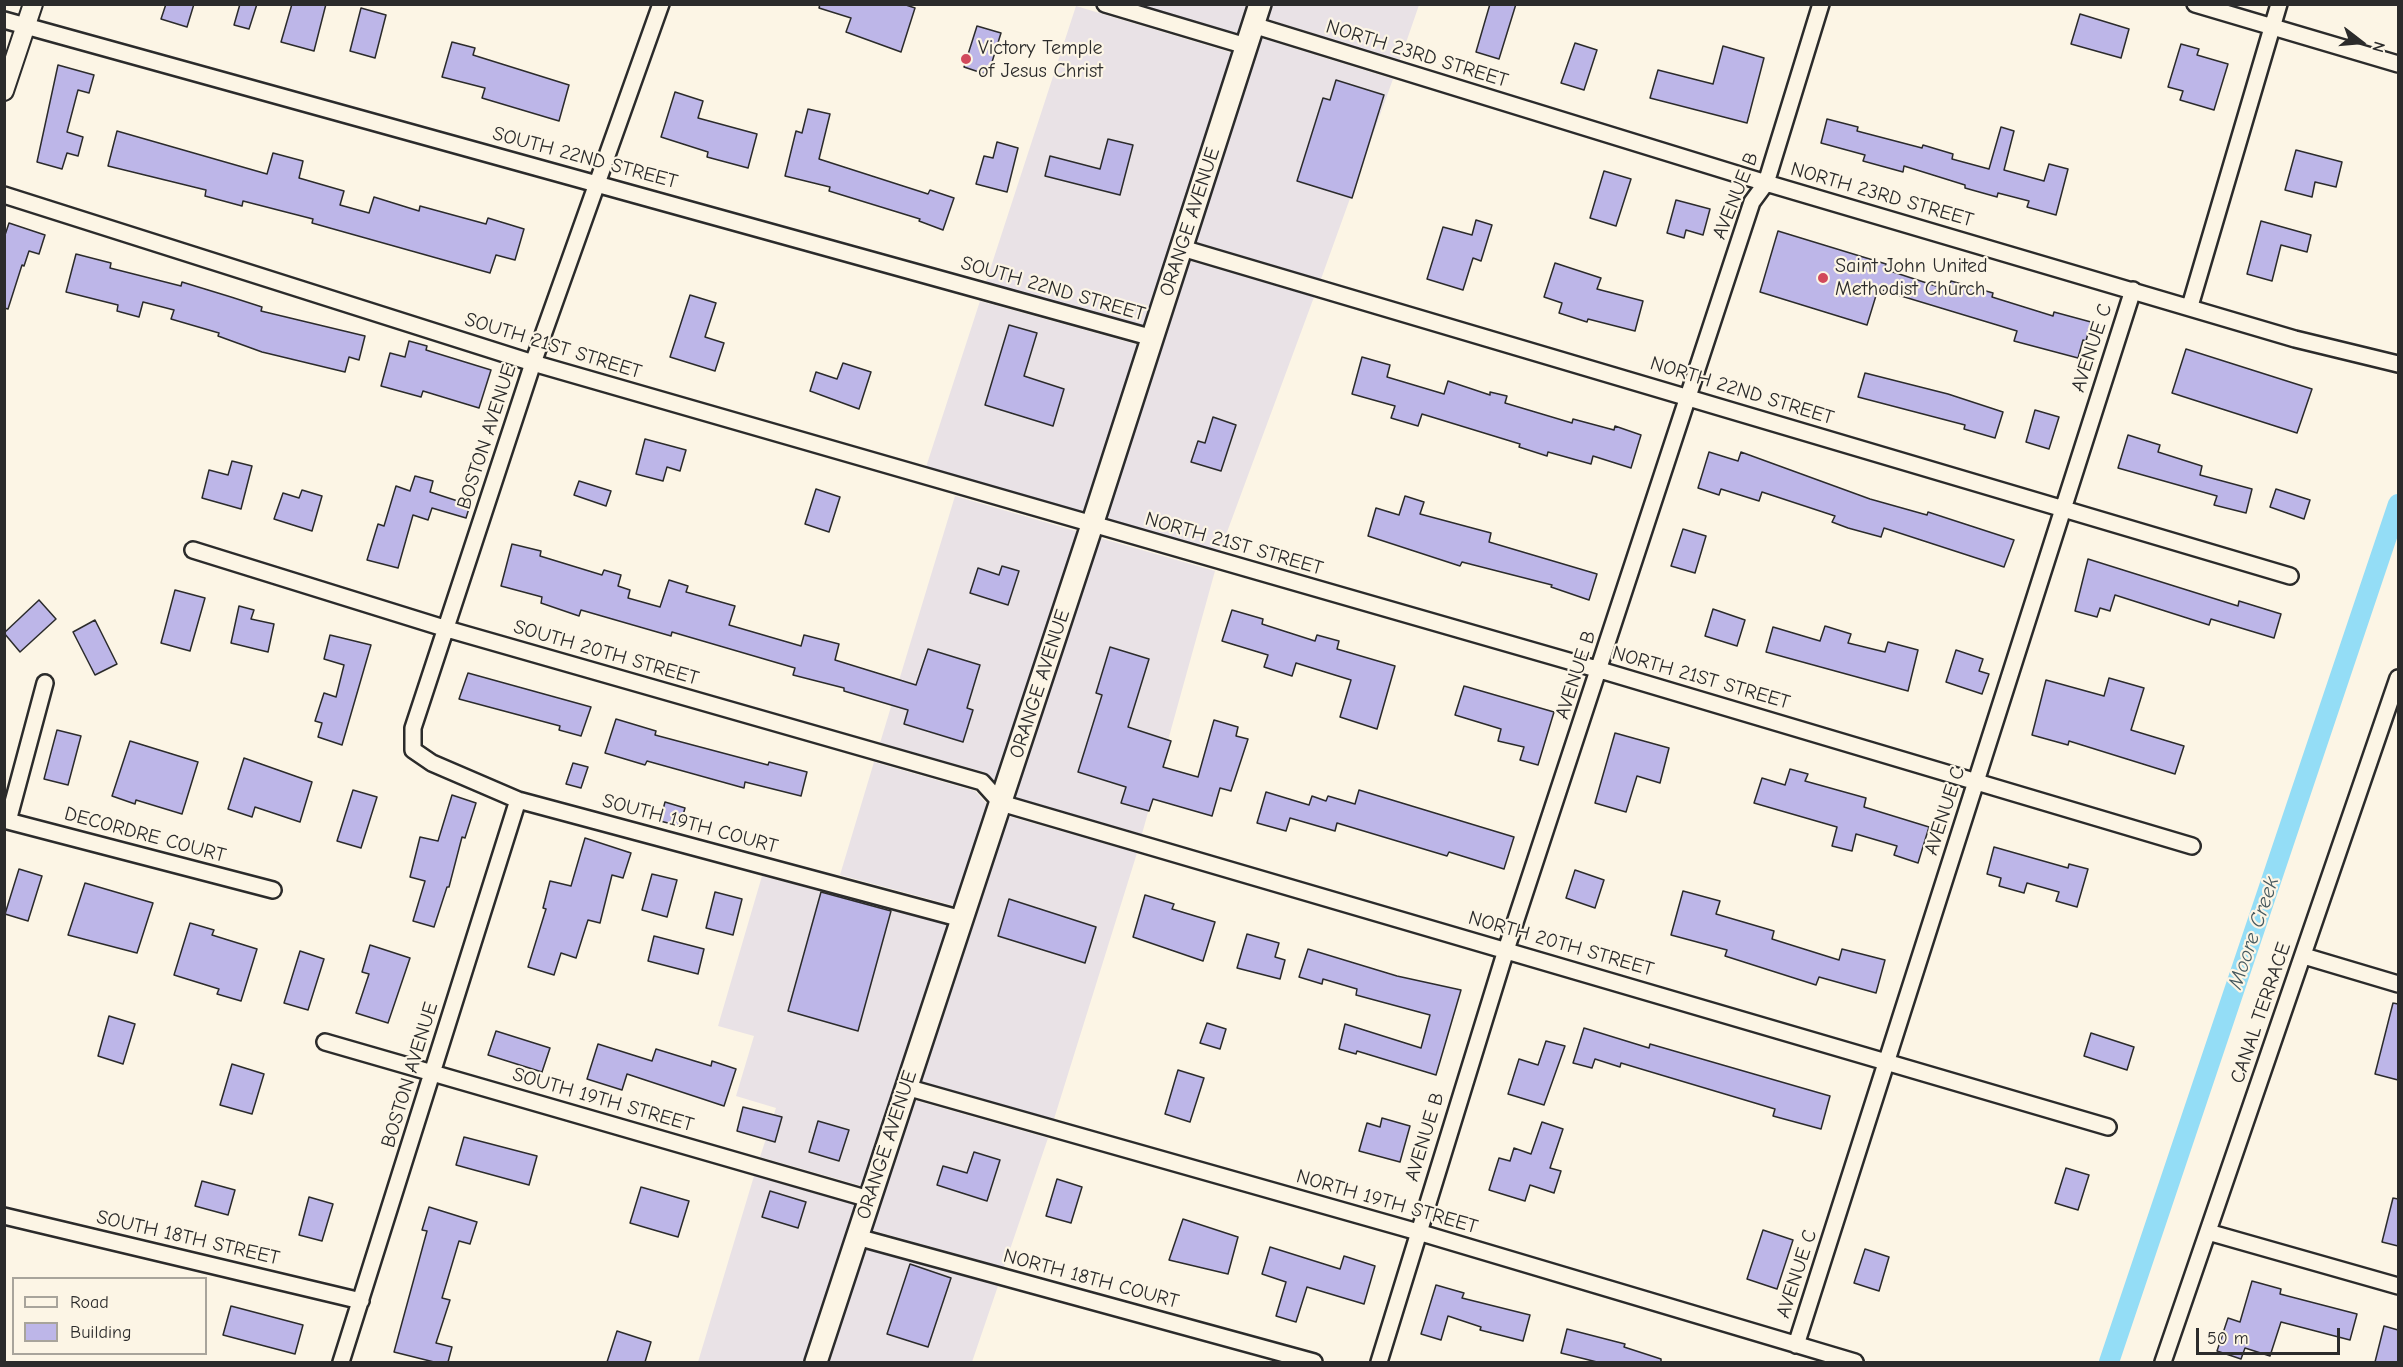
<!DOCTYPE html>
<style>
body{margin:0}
#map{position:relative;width:2403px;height:1367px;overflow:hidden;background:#fcf5e5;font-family:"Comic Neue",sans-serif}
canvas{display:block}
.frame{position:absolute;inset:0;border:6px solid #2b2b2b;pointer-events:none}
.legend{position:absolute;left:12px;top:1277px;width:195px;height:78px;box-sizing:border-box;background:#fcf5e5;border:2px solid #a8a49b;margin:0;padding:8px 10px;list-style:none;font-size:18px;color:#2b2b2b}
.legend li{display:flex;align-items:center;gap:12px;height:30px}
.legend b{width:30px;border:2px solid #a8a49b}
.north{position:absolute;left:2331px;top:12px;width:60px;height:60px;-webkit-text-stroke:4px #fcf5e5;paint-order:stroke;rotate:106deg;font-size:16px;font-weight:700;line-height:24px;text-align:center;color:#2b2b2b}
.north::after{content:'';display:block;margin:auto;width:21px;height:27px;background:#2b2b2b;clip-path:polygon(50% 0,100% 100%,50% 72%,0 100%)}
.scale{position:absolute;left:2196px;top:1328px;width:144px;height:27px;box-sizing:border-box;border:3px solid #2b2b2b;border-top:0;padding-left:8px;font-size:18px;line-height:21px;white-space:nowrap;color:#2b2b2b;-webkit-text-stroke:4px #fcf5e5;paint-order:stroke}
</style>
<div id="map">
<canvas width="2403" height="1367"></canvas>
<div class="frame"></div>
<ul class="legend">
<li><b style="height:8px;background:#fcf5e5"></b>Road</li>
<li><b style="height:16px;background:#bdb6e8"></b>Building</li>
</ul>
<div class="north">N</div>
<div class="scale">50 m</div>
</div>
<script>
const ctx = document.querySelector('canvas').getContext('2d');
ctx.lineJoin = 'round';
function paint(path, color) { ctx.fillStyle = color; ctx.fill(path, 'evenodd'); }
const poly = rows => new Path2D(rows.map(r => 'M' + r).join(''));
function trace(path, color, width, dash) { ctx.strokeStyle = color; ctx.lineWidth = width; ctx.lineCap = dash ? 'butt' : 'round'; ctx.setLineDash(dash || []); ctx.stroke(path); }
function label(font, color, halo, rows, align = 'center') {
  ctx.font = font + ' "Comic Neue",sans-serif'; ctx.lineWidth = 4.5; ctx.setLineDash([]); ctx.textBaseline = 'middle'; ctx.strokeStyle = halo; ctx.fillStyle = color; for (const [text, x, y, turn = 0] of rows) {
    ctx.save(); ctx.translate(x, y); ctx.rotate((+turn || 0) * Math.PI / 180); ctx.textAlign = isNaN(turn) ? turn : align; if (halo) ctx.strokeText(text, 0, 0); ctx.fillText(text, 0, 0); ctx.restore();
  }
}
const built = poly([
 [1272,4,1419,4,1419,5,1400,60,1267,19],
 [1140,5,1248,4,1248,5,1239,34],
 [1076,6,1233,53,1145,326,986,282],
 [1261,38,1393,79,1321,279,1196,242],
 [1190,261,1314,297,1220,551,1106,519],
 [980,301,1139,345,1085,513,926,467],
 [955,496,1079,532,996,782,984,772,880,743],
 [1100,538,1215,571,1142,834,1014,797],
 [874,762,975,791,988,805,955,906,840,875],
 [1008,816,1137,853,1054,1119,920,1081],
 [762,876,948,925,862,1186,760,1157,776,1108,736,1096,754,1036,718,1026],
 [914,1100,1048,1138,1004,1267,871,1230],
 [754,1176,856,1205,805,1362,698,1362],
 [865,1249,998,1286,972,1362,828,1362]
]);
const canal = poly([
 [2109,1362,2398,504]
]);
const building = poly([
 [166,4,194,4,187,27,161,19,166,4],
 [240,4,257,4,249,29,234,25,240,4],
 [292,4,326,4,314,51,281,42,292,4],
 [820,4,903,4,915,8,901,52,846,32,851,18,819,8,820,4],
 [1490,4,1516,4,1499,59,1476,52,1490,4],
 [361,8,386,15,375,58,350,51,361,8],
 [2080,14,2129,29,2121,58,2071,44,2080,14],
 [977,26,1001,33,988,75,964,67,977,26],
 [452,42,475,48,473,55,569,85,559,121,482,98,485,88,442,77,452,42],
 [1575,43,1597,50,1584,90,1561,83,1575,43],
 [2181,44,2199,49,2197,55,2228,64,2214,110,2180,100,2183,91,2168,87,2181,44],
 [1723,46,1764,58,1747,123,1650,98,1658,70,1713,84,1723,46],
 [58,65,94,75,89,93,78,90,67,132,83,137,78,156,67,153,62,169,37,162,58,65],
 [1336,80,1384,95,1352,198,1297,181,1323,98,1330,100,1336,80],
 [675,92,703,101,698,118,757,134,748,168,707,157,708,152,661,137,675,92],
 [808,109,830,114,819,159,928,194,930,190,954,198,943,230,919,221,920,219,829,191,830,187,785,176,796,131,802,133,808,109],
 [1827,119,1858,127,1857,131,1922,148,1923,145,1953,154,1952,159,1989,169,2001,127,2014,131,2004,170,2044,181,2049,164,2068,169,2056,215,2027,207,2029,201,1998,193,1997,197,1965,188,1965,185,1904,166,1903,172,1863,161,1865,155,1821,143,1827,119],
 [117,131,267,174,273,153,303,161,299,178,344,191,340,205,369,213,374,197,419,211,420,206,486,224,488,218,524,229,515,260,496,255,490,273,312,223,313,219,243,201,242,206,205,196,206,190,108,166,117,131],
 [1108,139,1133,145,1120,195,1045,176,1050,156,1100,169,1108,139],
 [997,142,1018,148,1007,192,976,184,984,156,993,158,997,142],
 [2296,150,2342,162,2336,187,2315,182,2312,197,2285,190,2296,150],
 [1604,171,1631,179,1616,226,1590,218,1604,171],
 [1676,200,1710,209,1703,235,1686,230,1684,238,1667,233,1676,200],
 [1476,220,1492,225,1481,261,1473,258,1463,290,1427,279,1443,227,1472,235,1476,220],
 [2261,221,2311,235,2307,252,2281,245,2272,281,2247,274,2261,221],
 [9,223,45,235,39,254,29,251,24,266,22,265,8,309,4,308,4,238,9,223],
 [1778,231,1886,264,1884,269,1948,290,1951,281,1993,293,1992,297,2053,316,2054,312,2091,322,2086,341,2083,340,2078,358,2014,341,2017,331,1878,289,1867,325,1760,292,1778,231],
 [76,254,111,263,110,268,181,286,182,282,231,297,262,307,261,311,365,336,359,360,349,357,345,372,262,352,218,336,219,333,171,319,174,310,143,302,139,317,117,311,118,305,66,292,76,254],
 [1555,263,1601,278,1597,289,1643,301,1635,331,1588,319,1587,322,1559,313,1562,303,1544,297,1555,263],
 [690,295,716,303,705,337,724,343,715,371,670,357,690,295],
 [1009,325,1037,333,1024,376,1064,389,1053,426,985,405,1009,325],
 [409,341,427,346,426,350,491,370,479,408,423,391,421,397,381,386,390,353,405,357,409,341],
 [2186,349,2312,389,2297,433,2172,393,2186,349],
 [1362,357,1390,365,1387,377,1444,394,1448,381,1490,395,1490,392,1507,396,1505,403,1572,423,1573,419,1614,430,1615,426,1641,435,1631,468,1593,456,1591,464,1548,452,1547,456,1519,447,1520,444,1422,414,1418,426,1391,418,1395,406,1352,394,1362,357],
 [843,363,871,372,859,409,810,391,816,372,837,379,843,363],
 [1865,373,1948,394,2003,412,1995,438,1964,429,1965,425,1858,397,1865,373],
 [2035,410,2059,417,2049,449,2026,442,2035,410],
 [1213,417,1236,425,1221,471,1191,462,1198,441,1205,443,1213,417],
 [2128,435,2160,445,2158,452,2202,466,2200,475,2252,489,2246,513,2214,505,2217,496,2118,468,2128,435],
 [645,439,686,450,680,471,667,467,663,481,636,474,645,439],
 [1709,452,1738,461,1741,452,1870,499,1927,515,1928,512,2014,540,2004,567,1884,528,1881,537,1848,528,1832,522,1835,516,1762,492,1759,501,1721,489,1719,495,1698,488,1709,452],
 [232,461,252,466,241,509,202,498,209,470,228,475,232,461],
 [415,476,433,481,430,492,470,505,466,518,432,508,428,520,413,515,398,568,367,560,378,524,384,526,396,486,410,491,415,476],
 [579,481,611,491,606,506,574,495,579,481],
 [816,489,840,497,829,532,805,524,816,489],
 [2276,489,2310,500,2304,519,2270,507,2276,489],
 [302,490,322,496,312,531,274,519,283,493,299,498,302,490],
 [1405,496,1424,502,1420,514,1491,533,1489,542,1597,574,1589,600,1551,587,1552,585,1462,562,1460,566,1368,536,1376,508,1399,515,1405,496],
 [1683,529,1706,536,1695,573,1671,566,1683,529],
 [512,544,541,551,540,556,602,575,604,570,621,575,618,586,630,590,628,598,660,607,669,580,688,586,686,592,735,606,729,625,801,646,804,635,839,644,835,660,916,685,928,649,980,665,967,708,973,710,963,742,904,724,908,710,844,691,844,688,793,675,795,668,672,632,671,636,581,610,579,616,541,603,542,597,501,586,512,544],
 [2088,559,2238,606,2239,601,2281,614,2274,638,2211,619,2209,625,2115,595,2110,611,2100,608,2097,617,2075,611,2088,559],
 [1002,566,1019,571,1008,605,970,593,978,568,999,575,1002,566],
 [175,590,205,598,190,651,161,643,175,590],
 [39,600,56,619,20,652,4,633,39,600],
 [239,606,254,610,251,619,274,624,268,652,231,643,239,606],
 [1713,609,1745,620,1737,646,1705,636,1713,609],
 [1232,610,1263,619,1262,624,1315,641,1317,635,1339,641,1337,649,1395,666,1377,729,1340,717,1351,680,1296,663,1292,676,1264,667,1268,655,1222,641,1232,610],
 [95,620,117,664,95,675,73,632,95,620],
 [1825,626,1851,634,1848,643,1885,652,1888,642,1918,650,1908,691,1766,652,1773,627,1820,641,1825,626],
 [330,635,371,645,342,745,318,737,322,723,315,721,324,693,336,697,344,665,324,659,330,635],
 [1110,647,1149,659,1128,727,1171,741,1163,767,1198,777,1214,720,1238,727,1236,736,1248,739,1231,791,1220,788,1212,816,1153,799,1149,811,1121,803,1126,787,1078,772,1102,695,1096,693,1110,647],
 [1956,650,1983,659,1979,671,1989,674,1982,694,1946,682,1956,650],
 [468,673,591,707,581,736,559,730,560,726,459,699,468,673],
 [2109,678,2144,688,2131,730,2184,746,2175,774,2069,741,2068,745,2032,735,2046,680,2104,696,2109,678],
 [1464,686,1554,712,1538,765,1520,760,1524,747,1498,741,1501,729,1455,715,1464,686],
 [616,719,656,731,655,735,768,765,769,762,807,772,801,796,745,782,744,788,647,761,645,765,605,753,616,719],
 [57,730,81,736,68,785,44,779,57,730],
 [1615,733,1669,748,1660,783,1637,776,1626,812,1595,803,1615,733],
 [130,741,198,762,182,814,136,800,135,804,112,796,130,741],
 [244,758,312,782,300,822,255,807,252,817,228,809,244,758],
 [573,763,588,767,581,788,566,784,573,763],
 [1790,769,1808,774,1805,781,1866,798,1864,807,1929,827,1918,863,1894,855,1897,846,1856,834,1852,851,1832,846,1837,827,1754,803,1762,778,1785,785,1790,769],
 [353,790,377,797,361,848,337,841,353,790],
 [1359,790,1514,837,1504,869,1449,852,1447,856,1337,823,1335,831,1290,818,1286,831,1257,823,1266,792,1309,805,1312,796,1326,801,1328,796,1355,804,1359,790],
 [452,795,476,803,465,838,462,837,449,887,447,887,434,927,413,921,425,881,410,877,420,837,438,841,452,795],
 [665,802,685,808,680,826,660,821,665,802],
 [585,838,631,853,623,878,612,875,600,923,588,920,576,958,561,953,554,975,528,967,546,909,543,908,550,881,571,886,585,838],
 [1994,847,2068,868,2069,864,2088,869,2077,907,2056,901,2059,892,2027,883,2024,893,1999,886,2001,878,1987,874,1994,847],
 [19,869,42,876,28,921,5,914,19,869],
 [1575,870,1604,880,1595,908,1566,898,1575,870],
 [652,874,677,880,667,917,642,910,652,874],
 [85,883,153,903,137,953,68,935,85,883],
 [1683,891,1720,901,1716,914,1774,931,1772,939,1839,960,1842,949,1885,960,1876,993,1819,977,1816,985,1725,956,1727,950,1671,935,1683,891],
 [715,892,742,899,733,935,706,928,715,892],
 [821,892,891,911,858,1031,788,1011,821,892],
 [1145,895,1174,904,1172,909,1215,922,1203,961,1133,937,1145,895],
 [1009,899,1096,927,1085,963,998,936,1009,899],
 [190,923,214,930,212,935,257,949,241,1001,217,994,219,989,174,975,190,923],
 [1247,934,1279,943,1275,957,1285,960,1280,979,1237,968,1247,934],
 [654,936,704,949,698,974,648,961,654,936],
 [370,945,410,958,388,1023,356,1013,369,974,362,972,370,945],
 [1308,949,1397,976,1461,990,1436,1075,1357,1051,1356,1054,1339,1049,1345,1024,1421,1048,1430,1015,1356,995,1357,989,1323,979,1322,984,1299,977,1308,949],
 [300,951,324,959,308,1010,284,1003,300,951],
 [2393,1003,2398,1004,2398,1080,2375,1074,2393,1003],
 [109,1016,135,1024,123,1064,98,1056,109,1016],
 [1207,1023,1226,1029,1220,1049,1200,1043,1207,1023],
 [1584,1028,1649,1048,1650,1044,1830,1096,1821,1129,1773,1116,1775,1109,1621,1063,1620,1067,1595,1059,1592,1068,1573,1063,1584,1028],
 [496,1031,550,1048,542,1072,488,1055,496,1031],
 [2091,1033,2134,1047,2127,1070,2084,1056,2091,1033],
 [1546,1041,1565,1046,1544,1105,1508,1094,1519,1059,1538,1065,1546,1041],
 [598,1044,652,1061,656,1049,711,1066,712,1061,736,1069,724,1106,627,1074,622,1090,587,1079,598,1044],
 [232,1064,264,1074,252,1114,220,1105,232,1064],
 [1178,1070,1204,1078,1190,1122,1165,1114,1178,1070],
 [743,1107,782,1117,775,1142,737,1131,743,1107],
 [1382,1118,1410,1126,1400,1162,1359,1151,1367,1123,1380,1127,1382,1118],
 [818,1121,849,1130,839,1161,809,1152,818,1121],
 [1542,1122,1563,1129,1550,1168,1561,1171,1554,1193,1530,1185,1525,1201,1489,1190,1499,1158,1510,1161,1514,1148,1531,1154,1542,1122],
 [464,1137,537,1156,529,1185,456,1165,464,1137],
 [974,1152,1000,1160,987,1201,937,1185,943,1166,967,1173,974,1152],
 [2066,1168,2089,1175,2078,1210,2055,1203,2066,1168],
 [1057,1179,1082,1187,1071,1223,1046,1216,1057,1179],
 [202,1181,235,1190,228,1215,195,1206,202,1181],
 [641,1187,689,1201,678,1237,630,1223,641,1187],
 [770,1191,806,1202,798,1228,762,1217,770,1191],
 [309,1197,333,1204,322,1241,299,1235,309,1197],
 [2393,1198,2398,1199,2398,1246,2382,1242,2393,1198],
 [429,1207,477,1222,470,1244,459,1241,442,1298,450,1300,436,1343,452,1347,448,1362,434,1362,394,1352,427,1231,422,1230,429,1207],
 [1183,1219,1238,1237,1228,1274,1169,1260,1183,1219],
 [1763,1230,1793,1240,1777,1289,1747,1279,1763,1230],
 [1270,1247,1340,1269,1344,1256,1375,1266,1364,1304,1307,1287,1296,1322,1276,1316,1286,1282,1262,1274,1270,1247],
 [1865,1249,1889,1257,1879,1291,1854,1283,1865,1249],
 [910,1264,951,1278,928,1347,887,1334,910,1264],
 [2252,1281,2281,1289,2280,1294,2357,1314,2350,1340,2281,1322,2270,1356,2245,1348,2241,1359,2217,1351,2228,1318,2240,1322,2252,1281],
 [1436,1285,1464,1293,1462,1298,1530,1315,1523,1341,1480,1330,1481,1327,1448,1316,1441,1340,1421,1334,1436,1285],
 [231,1306,303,1325,295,1354,223,1335,231,1306],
 [2384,1326,2398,1330,2398,1362,2375,1362,2384,1326],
 [1567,1329,1625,1344,1624,1347,1661,1359,1661,1362,1597,1362,1561,1353,1567,1329],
 [617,1331,651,1342,645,1362,607,1362,617,1331]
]);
const minor = poly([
 [661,4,533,363,413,728,413,750,432,763,518,800,962,919],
 [1105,4,1246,46],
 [2195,4,2398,64],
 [4,20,1153,338],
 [1253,25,1766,183,2295,339,2398,364],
 [4,195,533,363,1600,670,2192,846],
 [1182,248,2290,576],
 [2190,306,2279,4],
 [193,550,447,629,982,782,1001,803,2108,1127],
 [4,820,273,890],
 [8,821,45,683],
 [2304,956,2398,984],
 [325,1042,869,1199],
 [906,1087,1418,1232,1855,1362],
 [4,1216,361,1301],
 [2208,1232,2398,1286],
 [857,1237,1314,1362],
 [1796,1345,2133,290],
 [341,1362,518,800],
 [1379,1362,1506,950,1752,202,1766,183,1821,4],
 [2163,1362,2398,678]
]);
const tertiary = poly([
 [4,91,33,4]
]);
const secondary = poly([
 [816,1362,1092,525,1260,4]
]);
const markers = [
 [966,59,6,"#d1495b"],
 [1823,278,6,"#d1495b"]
];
const poiNames = [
 ["Victory Temple",978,48],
 ["of Jesus Christ",978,71],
 ["Saint John United",1835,266],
 ["Methodist Church",1835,289]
];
const streetNames = [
 ["NORTH 23RD STREET",1417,54,17],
 ["SOUTH 22ND STREET",585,158,15],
 ["NORTH 23RD STREET",1882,195,16],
 ["AVENUE B",1736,196,-68],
 ["ORANGE AVENUE",1190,222,-72],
 ["SOUTH 22ND STREET",1053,289,16],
 ["SOUTH 21ST STREET",553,346,17],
 ["AVENUE C",2092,348,-72],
 ["NORTH 22ND STREET",1742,391,17],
 ["BOSTON AVENUE",487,437,-72],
 ["NORTH 21ST STREET",1234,544,16],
 ["SOUTH 20TH STREET",606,653,16],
 ["AVENUE B",1576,675,-72],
 ["NORTH 21ST STREET",1701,678,16],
 ["ORANGE AVENUE",1040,684,-72],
 ["AVENUE C",1945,811,-72],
 ["SOUTH 19TH COURT",690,824,15],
 ["DECORDRE COURT",145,835,15],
 ["NORTH 20TH STREET",1561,944,16],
 ["CANAL TERRACE",2261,1013,-71],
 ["BOSTON AVENUE",410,1075,-73],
 ["SOUTH 19TH STREET",603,1100,16],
 ["AVENUE B",1425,1137,-73],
 ["ORANGE AVENUE",887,1145,-72],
 ["NORTH 19TH STREET",1387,1202,16],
 ["SOUTH 18TH STREET",188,1238,13],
 ["AVENUE C",1797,1274,-72],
 ["NORTH 18TH COURT",1091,1279,15]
];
const waterNames = [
 ["Moore Creek",2254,933,-71]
];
paint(built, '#e9e2e6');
trace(canal, '#94ddf6', 20);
paint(building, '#bdb6e8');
trace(building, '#2b2b2b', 1.5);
trace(minor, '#2b2b2b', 20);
trace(tertiary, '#2b2b2b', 22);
trace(secondary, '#2b2b2b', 26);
trace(minor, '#fcf5e5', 15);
trace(tertiary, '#fcf5e5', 18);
trace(secondary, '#fcf5e5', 21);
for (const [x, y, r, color] of markers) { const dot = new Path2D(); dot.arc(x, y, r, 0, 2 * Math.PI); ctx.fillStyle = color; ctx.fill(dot); trace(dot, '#fcf5e5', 2); }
label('20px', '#2b2b2b', '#fcf5e5', poiNames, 'left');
label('20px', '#2b2b2b', '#fcf5e5', streetNames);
label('italic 21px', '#45585e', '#fcf5e5', waterNames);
</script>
